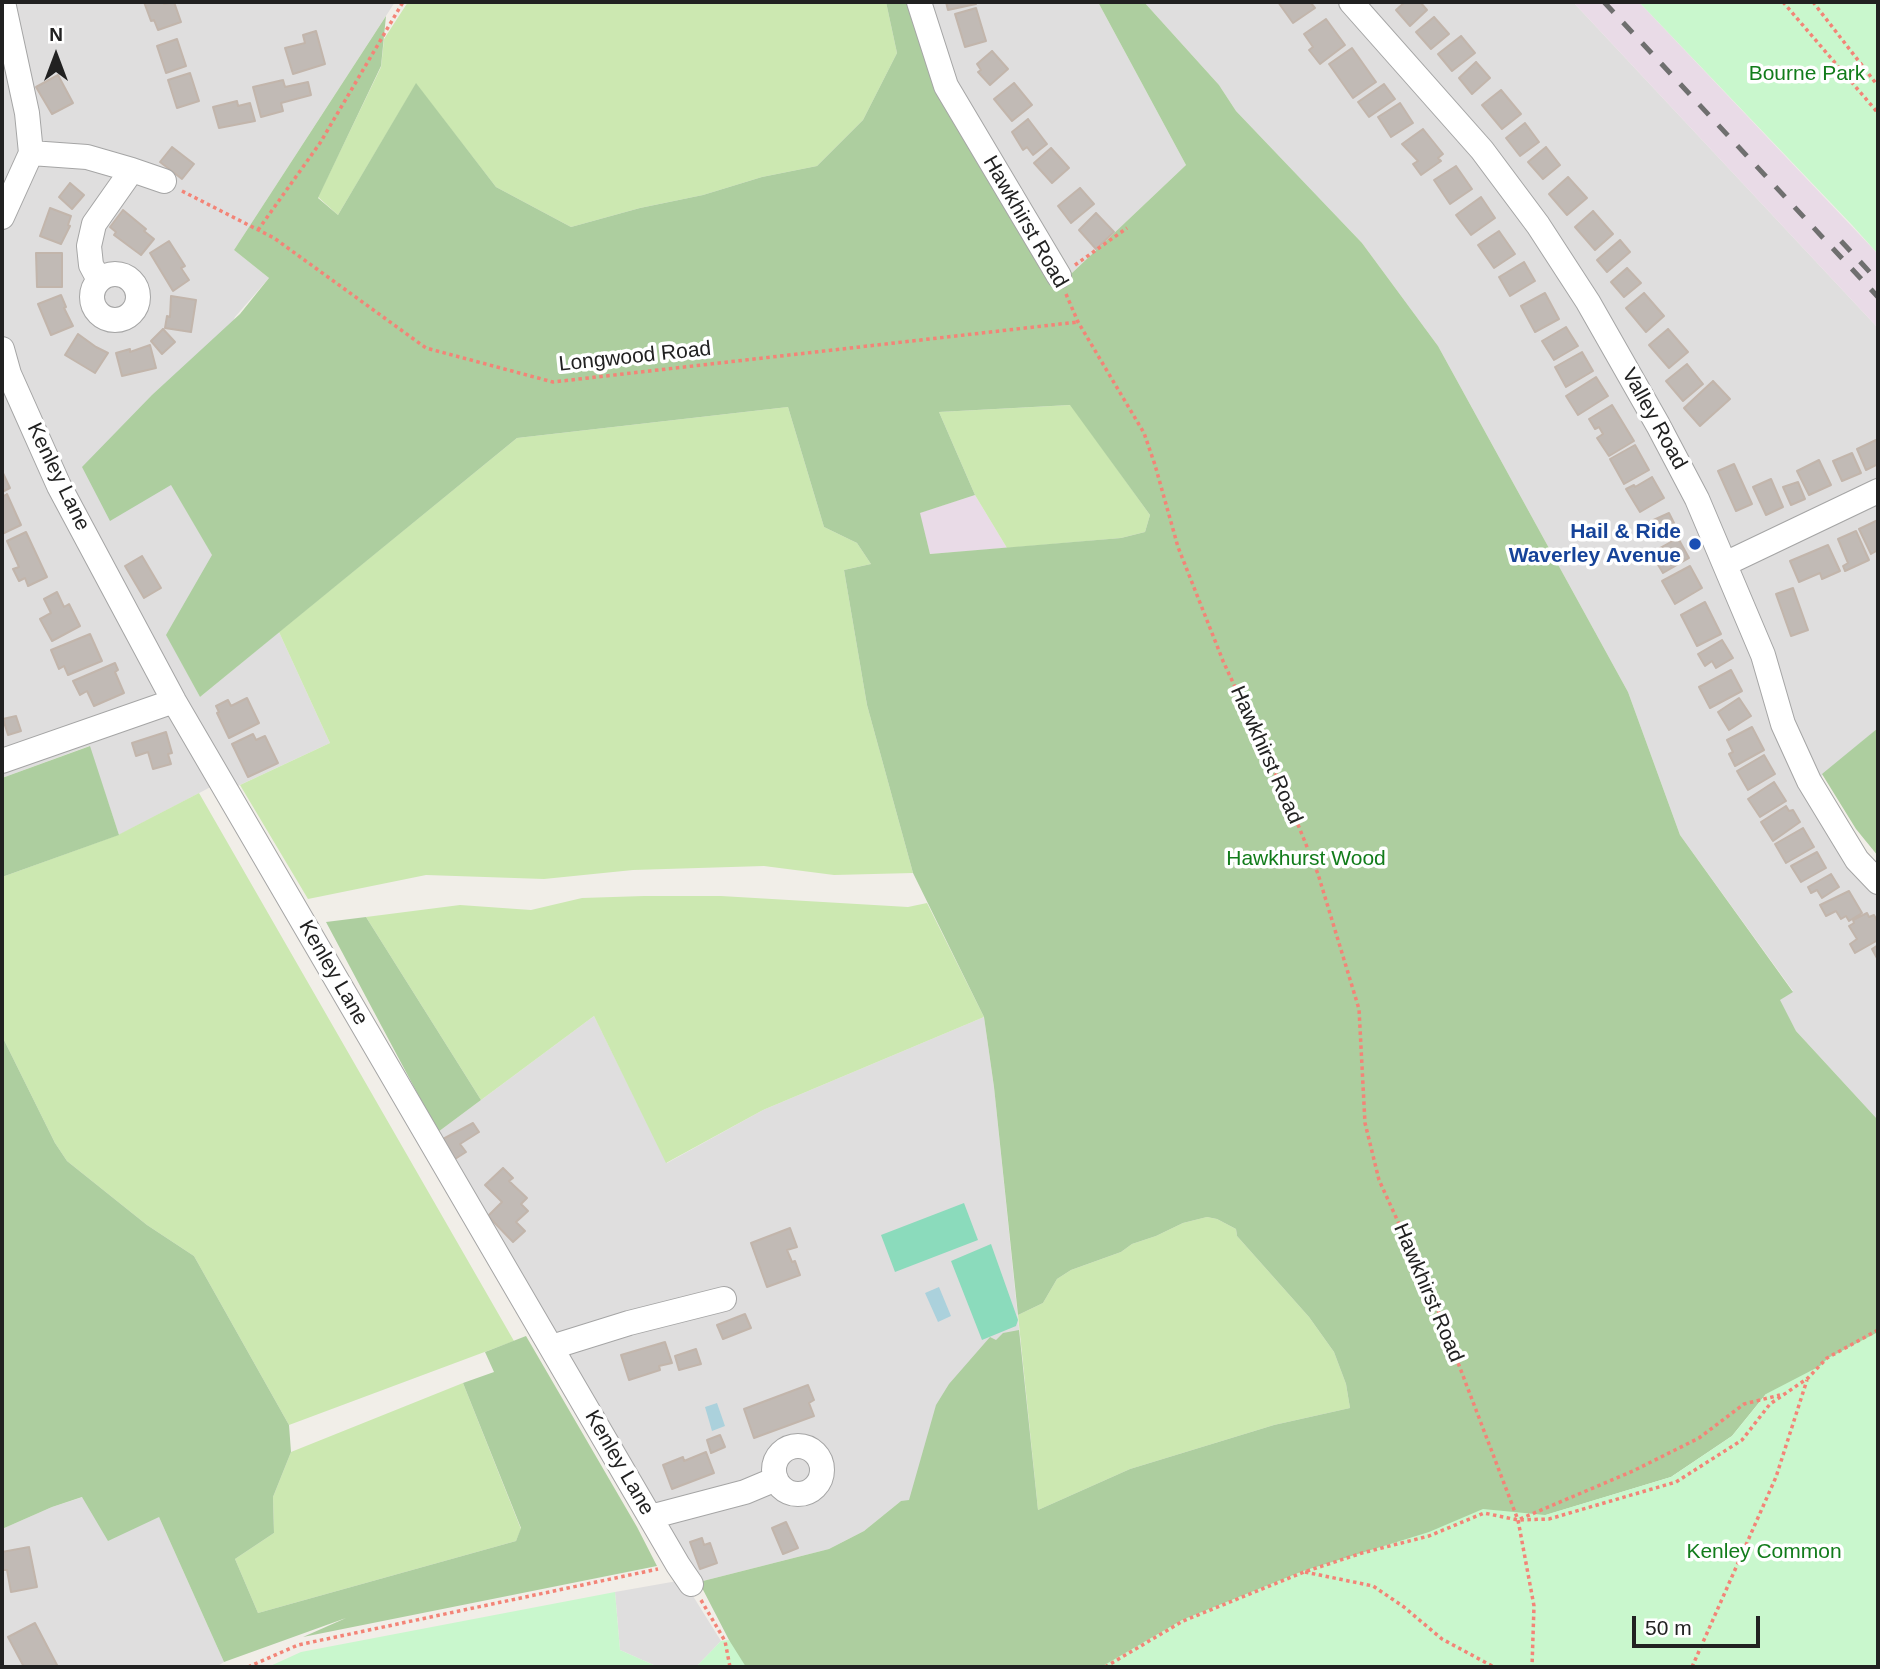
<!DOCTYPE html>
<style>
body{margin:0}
#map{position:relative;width:1880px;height:1669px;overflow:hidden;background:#f1eee8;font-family:Helvetica,sans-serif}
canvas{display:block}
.frame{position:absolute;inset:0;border:4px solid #212121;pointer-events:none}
.north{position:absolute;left:21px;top:21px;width:70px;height:70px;-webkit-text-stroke:5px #fff;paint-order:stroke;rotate:0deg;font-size:19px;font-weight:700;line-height:28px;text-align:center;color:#212121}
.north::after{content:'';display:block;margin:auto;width:24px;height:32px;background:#212121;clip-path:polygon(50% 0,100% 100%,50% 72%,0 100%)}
.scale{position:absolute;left:1632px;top:1616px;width:128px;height:32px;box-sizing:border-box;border:4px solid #212121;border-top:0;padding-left:9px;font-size:21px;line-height:24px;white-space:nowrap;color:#212121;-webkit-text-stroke:5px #fff;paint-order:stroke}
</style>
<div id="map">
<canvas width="1880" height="1669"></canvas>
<div class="frame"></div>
<div class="north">N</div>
<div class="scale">50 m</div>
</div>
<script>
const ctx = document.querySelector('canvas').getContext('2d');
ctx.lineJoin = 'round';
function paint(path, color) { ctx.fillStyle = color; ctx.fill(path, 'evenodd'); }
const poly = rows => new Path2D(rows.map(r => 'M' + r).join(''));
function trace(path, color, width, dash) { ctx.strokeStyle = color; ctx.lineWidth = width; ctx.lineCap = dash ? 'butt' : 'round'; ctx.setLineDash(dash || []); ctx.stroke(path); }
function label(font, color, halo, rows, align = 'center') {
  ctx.font = font + ' Helvetica,sans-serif'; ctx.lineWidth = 7; ctx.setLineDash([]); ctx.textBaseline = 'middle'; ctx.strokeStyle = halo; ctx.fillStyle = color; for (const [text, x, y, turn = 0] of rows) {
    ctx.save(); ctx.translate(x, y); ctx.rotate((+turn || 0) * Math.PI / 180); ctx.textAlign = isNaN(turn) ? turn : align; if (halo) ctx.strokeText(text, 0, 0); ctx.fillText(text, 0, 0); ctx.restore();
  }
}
const residential = poly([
 [2,2,395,2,234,250,269,278,235,317,171,484,213,556,167,635,200,697,279,632,330,743,229,790,224,780,119,835,89,746,2,778],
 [929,2,1098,2,1186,165,1072,273,957,82],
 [1144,2,1573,2,1878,328,1878,728,1804,791,1878,894,1878,1120,1796,1031,1779,1000,1793,991,1680,835,1628,692,1438,346,1362,243,1236,111,1219,85],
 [594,1016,667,1163,763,1110,984,1017,994,1087,1037,1502,901,1501,864,1531,829,1549,699,1582,438,1132],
 [83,1497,159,1517,224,1662,216,1667,2,1667,2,1529,52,1507],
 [683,1580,721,1641,696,1667,658,1667,620,1650,615,1592]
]);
const industrial = poly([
 [1573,2,1639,2,1878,254,1878,328],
 [975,495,1007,548,930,554,919,513]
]);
const grass = poly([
 [408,2,886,2,897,53,863,120,817,166,762,177,703,195,640,208,571,227,496,187,416,84,338,215,318,197,381,67,384,39],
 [1071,405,1150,515,1145,532,1121,538,1007,548,975,495,939,412],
 [788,407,824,527,857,543,871,564,844,570,867,705,913,873,834,875,764,866,633,870,544,879,426,875,308,899,240,785,330,743,279,632,517,438],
 [199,793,514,1341,289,1425,194,1256,147,1225,67,1161,55,1143,2,1036,2,877,118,835],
 [644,896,721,896,908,907,927,903,984,1017,763,1110,666,1163,594,1016,481,1100,366,917,460,905,531,910,582,898],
 [1207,1217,1217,1219,1236,1229,1237,1236,1309,1317,1334,1352,1346,1384,1350,1408,1274,1425,1130,1469,1038,1510,1018,1315,1043,1303,1057,1279,1071,1270,1121,1252,1132,1244,1156,1236,1183,1223],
 [463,1383,521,1529,516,1541,258,1613,235,1559,274,1533,273,1497,291,1452]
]);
const forest = poly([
 [886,2,929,2,957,82,1072,273,1186,165,1098,2,1144,2,1219,85,1236,111,1362,243,1438,346,1628,692,1680,835,1793,992,1780,1000,1796,1031,1878,1120,1878,1471,1766,1394,1732,1436,1671,1477,1546,1515,1548,1667,734,1667,729,1640,699,1582,829,1549,864,1531,901,1501,909,1500,936,1405,949,1384,990,1337,996,1340,1003,1333,1019,1330,1038,1510,1130,1469,1274,1425,1350,1408,1346,1384,1334,1352,1309,1317,1237,1236,1236,1229,1217,1219,1207,1217,1183,1223,1156,1236,1132,1244,1121,1252,1071,1270,1057,1279,1043,1303,1018,1315,994,1087,984,1017,913,873,867,705,844,570,871,564,857,543,824,527,788,407,517,438,200,697,166,635,212,555,171,485,110,521,82,467,152,395,240,314,269,278,234,250,386,16,381,66,318,198,338,215,416,83,496,187,571,227,640,208,703,195,762,177,817,166,863,120,897,53],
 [1070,405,1150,515,1145,532,1121,538,930,554,920,513,975,495,939,412],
 [1878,728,1878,856,1856,829,1822,774],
 [90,746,119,835,2,877,2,778],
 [366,917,481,1100,438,1132,326,922],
 [2,1036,55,1143,67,1161,147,1225,194,1256,289,1425,291,1452,273,1497,274,1533,235,1559,258,1613,516,1541,521,1528,463,1383,494,1372,485,1352,526,1336,637,1527,657,1566,303,1637,346,1618,224,1662,159,1517,108,1541,82,1497,52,1507,2,1529]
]);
const park = poly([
 [1639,2,1878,2,1878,254,1852,225],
 [1878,1332,1878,1667,1101,1667,1182,1620,1303,1571,1429,1532,1483,1509,1545,1515,1671,1477,1732,1436,1766,1394,1820,1366,1828,1358],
 [615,1592,620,1650,658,1667,268,1667,301,1652],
 [729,1640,746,1667,696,1667,721,1641]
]);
const pitch = poly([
 [964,1203,978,1240,895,1272,881,1235],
 [991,1244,1018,1320,1016,1326,982,1340,951,1261]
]);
const water = poly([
 [939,1287,951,1316,938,1322,925,1293],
 [717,1403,725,1426,712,1431,705,1407]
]);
const building = poly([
 [144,2,163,2,164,4,174,2,181,22,158,30,154,20,151,21,144,2],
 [946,2,976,2,976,4,948,10,946,2],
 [1278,2,1310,2,1315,8,1293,23,1278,2],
 [1405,2,1420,2,1427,10,1410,26,1396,10,1405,2],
 [976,8,986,41,965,47,955,14,976,8],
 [1434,17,1449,34,1431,49,1416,32,1434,17],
 [1326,19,1345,45,1320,64,1309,50,1313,47,1304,34,1326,19],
 [316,31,325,64,293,74,285,48,305,43,303,35,316,31],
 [1461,36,1475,53,1452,71,1438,54,1461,36],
 [177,39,186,66,166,73,157,46,177,39],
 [1352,48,1376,82,1353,98,1329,64,1352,48],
 [992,51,1008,69,990,85,978,72,981,70,977,64,992,51],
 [1476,62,1490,78,1472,94,1459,78,1476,62],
 [190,73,199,101,177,108,168,80,190,73],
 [58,75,73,103,52,114,36,87,58,75],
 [283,80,285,87,308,82,311,95,281,103,283,111,261,117,253,87,283,80],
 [1014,83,1032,105,1012,121,994,99,1014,83],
 [1384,84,1395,99,1369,117,1358,102,1384,84],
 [1501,90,1521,114,1502,129,1482,105,1501,90],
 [237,101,238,106,250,103,255,121,219,128,213,107,237,101],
 [1400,103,1413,123,1391,137,1378,117,1400,103],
 [1028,119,1047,144,1033,155,1027,147,1023,150,1012,132,1028,119],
 [1525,123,1539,142,1520,156,1506,138,1525,123],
 [1423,129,1443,154,1438,158,1441,161,1421,175,1413,164,1418,161,1402,144,1423,129],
 [172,147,194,164,182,179,160,162,172,147],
 [1546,147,1560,165,1543,179,1528,162,1546,147],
 [1051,148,1069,168,1052,183,1034,163,1051,148],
 [1456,166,1472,189,1450,204,1434,180,1456,166],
 [1568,177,1587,198,1567,215,1549,194,1568,177],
 [70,183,84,195,72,209,59,197,70,183],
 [1080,188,1094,204,1071,223,1058,206,1080,188],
 [1481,197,1495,218,1471,235,1456,215,1481,197],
 [50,208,71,216,68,225,70,226,61,244,40,236,50,208],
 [123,210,146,229,144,231,154,239,141,255,114,235,116,232,110,227,123,210],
 [1593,211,1613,234,1595,250,1575,227,1593,211],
 [1096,213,1114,232,1096,249,1079,230,1096,213],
 [1499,231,1515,254,1494,268,1478,245,1499,231],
 [1620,240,1630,252,1607,272,1597,260,1620,240],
 [169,241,185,266,181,268,189,280,173,291,150,253,169,241],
 [36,253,62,253,62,287,37,287,36,253],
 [1524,262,1535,281,1510,296,1499,277,1524,262],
 [1627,268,1641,283,1624,297,1611,282,1627,268],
 [1545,293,1559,319,1535,332,1521,306,1545,293],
 [1644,293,1664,316,1646,332,1626,308,1644,293],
 [61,295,66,307,64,308,73,326,51,335,38,304,61,295],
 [171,296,196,300,191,332,165,328,167,316,170,317,171,296],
 [1566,327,1578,346,1554,360,1542,341,1566,327],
 [163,329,175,342,162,354,151,341,163,329],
 [1668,329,1688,352,1669,368,1649,345,1668,329],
 [78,334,96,347,108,353,95,373,65,355,78,334],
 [150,345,156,368,122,376,116,353,130,349,130,352,150,345],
 [1582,352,1593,371,1566,387,1555,367,1582,352],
 [1687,364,1703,384,1683,401,1666,381,1687,364],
 [1596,377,1608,396,1578,415,1566,396,1596,377],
 [1713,381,1730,399,1700,426,1684,408,1713,381],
 [1612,405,1634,441,1609,456,1597,438,1603,434,1599,427,1595,429,1589,419,1612,405],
 [1876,440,1878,446,1878,464,1866,470,1857,449,1876,440],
 [1635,445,1649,470,1624,484,1610,459,1635,445],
 [1852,453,1861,473,1842,481,1833,461,1852,453],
 [1819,460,1831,485,1809,495,1797,471,1819,460],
 [1734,464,1752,504,1736,511,1718,471,1734,464],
 [2,471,10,488,2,492,2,471],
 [1652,477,1664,498,1640,512,1626,489,1634,485,1635,487,1652,477],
 [1771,479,1783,507,1766,515,1753,487,1771,479],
 [1798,482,1805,499,1791,505,1783,487,1798,482],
 [7,494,21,525,2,534,2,497,7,494],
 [1669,513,1677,529,1657,538,1649,522,1669,513],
 [1878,520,1878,550,1871,554,1859,529,1878,520],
 [1856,531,1869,560,1845,571,1843,566,1848,563,1838,539,1856,531],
 [26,532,47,577,28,586,25,578,19,581,13,569,19,567,7,541,26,532],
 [1678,538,1689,558,1663,573,1651,553,1678,538],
 [1828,545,1840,571,1822,579,1820,573,1799,582,1790,561,1828,545],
 [142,556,161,588,144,598,125,566,142,556],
 [1690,566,1702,588,1675,604,1662,581,1690,566],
 [1793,588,1808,630,1791,636,1776,594,1793,588],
 [57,592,64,607,69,604,80,626,52,641,40,619,51,613,44,599,57,592],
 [1705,602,1721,634,1697,646,1681,615,1705,602],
 [90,634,102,661,68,675,64,666,59,669,51,650,90,634],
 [1722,640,1733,658,1716,668,1712,661,1705,666,1698,654,1722,640],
 [115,663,118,670,115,672,124,693,94,706,87,691,80,695,73,681,115,663],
 [1731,670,1742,691,1710,708,1699,687,1731,670],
 [247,698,259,723,229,738,217,713,219,712,216,706,228,700,231,706,247,698],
 [1739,698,1751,716,1729,730,1718,712,1739,698],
 [16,716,21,731,8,735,3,719,16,716],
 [1752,727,1764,750,1735,766,1729,754,1733,752,1727,740,1752,727],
 [166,732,172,753,168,754,171,764,153,769,148,752,136,756,132,743,166,732],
 [253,734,256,740,265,736,278,763,248,777,232,744,253,734],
 [1764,755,1775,774,1748,790,1737,771,1764,755],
 [1774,782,1786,801,1760,817,1748,799,1774,782],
 [1786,806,1789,811,1793,810,1800,822,1773,841,1761,822,1786,806],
 [1803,828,1814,847,1786,863,1775,844,1803,828],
 [1817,852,1826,868,1801,882,1791,866,1817,852],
 [1831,874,1839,887,1822,898,1817,890,1811,893,1808,887,1831,874],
 [1849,891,1862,913,1849,921,1846,916,1841,919,1836,911,1826,916,1820,905,1849,891],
 [1867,913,1869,917,1874,915,1878,923,1878,940,1855,953,1850,944,1857,939,1849,926,1854,923,1853,920,1867,913],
 [1878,945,1878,960,1872,949,1878,945],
 [473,1123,479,1132,460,1144,466,1152,455,1159,443,1139,473,1123],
 [503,1168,513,1178,509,1181,527,1198,521,1204,528,1211,516,1222,525,1231,513,1242,488,1216,502,1202,485,1185,503,1168],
 [790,1228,797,1247,787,1250,792,1262,795,1261,800,1275,767,1287,751,1243,790,1228],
 [745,1314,751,1328,723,1339,717,1325,745,1314],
 [665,1342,672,1363,659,1366,660,1370,629,1380,621,1355,665,1342],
 [696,1349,701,1364,679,1370,675,1356,696,1349],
 [808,1385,814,1400,809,1403,814,1416,754,1438,744,1409,808,1385],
 [720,1435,725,1447,711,1453,707,1440,720,1435],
 [706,1452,714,1473,672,1489,663,1465,683,1457,684,1461,706,1452],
 [786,1522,798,1548,783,1554,772,1528,786,1522],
 [702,1538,704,1545,710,1543,717,1563,700,1569,690,1542,702,1538],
 [29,1547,37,1587,11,1592,7,1570,3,1570,2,1552,29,1547],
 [35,1623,58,1667,24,1667,8,1637,35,1623]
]);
const path = poly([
 [1783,2,1878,113],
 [1813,2,1878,86],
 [182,191,274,238,426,348,553,382,1078,322],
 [258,230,320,143,403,2],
 [1075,265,1127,228],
 [1066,294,1078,322,1144,433,1155,465,1178,547,1223,661,1290,805,1318,874,1359,1009,1365,1123,1379,1180,1436,1305,1518,1520,1534,1606,1532,1667],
 [1520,1519,1633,1471,1699,1438,1744,1404,1780,1395],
 [1305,1572,1373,1586,1404,1607,1442,1639,1494,1667],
 [701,1600,725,1641,730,1667],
 [248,1667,298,1645,658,1569],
 [1105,1667,1183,1621,1304,1572,1362,1553,1429,1536,1484,1513,1518,1520,1549,1519,1676,1482,1742,1440,1770,1404,1808,1378,1827,1358,1878,1330],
 [1692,1667,1776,1477,1807,1380]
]);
const minor = poly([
 [919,2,946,86,1059,276],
 [1351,2,1482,150,1538,225,1588,302,1658,425,1697,499,1763,655,1783,724,1809,781,1857,860,1878,882],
 [31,153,87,157,132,170,94,224,89,246,91,265,99,280],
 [132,170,164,181],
 [2,217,31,153,27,113,3,2],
 '92 297a23 23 0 1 1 46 0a23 23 0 1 1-46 0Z',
 [2,349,9,374,59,486,174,701,678,1565,691,1584],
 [1725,564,1878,491],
 [2,761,174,701],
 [552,1347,629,1323,724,1299],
 '774 1470a24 24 0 1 1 48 0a24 24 0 1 1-48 0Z',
 [650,1517,745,1492,776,1479]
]);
const rail = poly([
 [1604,2,1878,297],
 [1841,241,1878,281]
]);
const markers = [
 [1695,544,7,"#1a4fb4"]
];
const parkNames = [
 ["Bourne Park",1807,74],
 ["Hawkhurst Wood",1306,859],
 ["Kenley Common",1764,1552]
];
const streetNames = [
 ["Hawkhirst Road",1025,222,60],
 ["Longwood Road",635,357,-6],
 ["Valley Road",1654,419,61],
 ["Kenley Lane",58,477,64],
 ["Hawkhirst Road",1266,755,66],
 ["Kenley Lane",333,973,60],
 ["Hawkhirst Road",1428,1293,67],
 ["Kenley Lane",619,1463,60]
];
const transitNames = [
 ["Hail & Ride",1681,532],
 ["Waverley Avenue",1681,556]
];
paint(residential, '#dfdede');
paint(industrial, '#e9dbe7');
paint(grass, '#cce8b1');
paint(forest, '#adce9f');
paint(park, '#c9f7cd');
paint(pitch, '#8bdbbc');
paint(water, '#abd1dc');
paint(building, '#c1bab5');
trace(building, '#c2b5ab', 2);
trace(minor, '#a5a5a5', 26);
trace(path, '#f38477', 3.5, [3.5, 3.5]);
trace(minor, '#fff', 24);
trace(rail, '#6f6f6f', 5, [14, 14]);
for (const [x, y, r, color] of markers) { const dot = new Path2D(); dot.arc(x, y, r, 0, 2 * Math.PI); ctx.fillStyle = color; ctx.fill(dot); trace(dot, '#fff', 2.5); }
label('21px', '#127c1b', '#fff', parkNames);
label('21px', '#212121', '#fff', streetNames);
label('bold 21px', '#164399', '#fff', transitNames, 'right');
</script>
